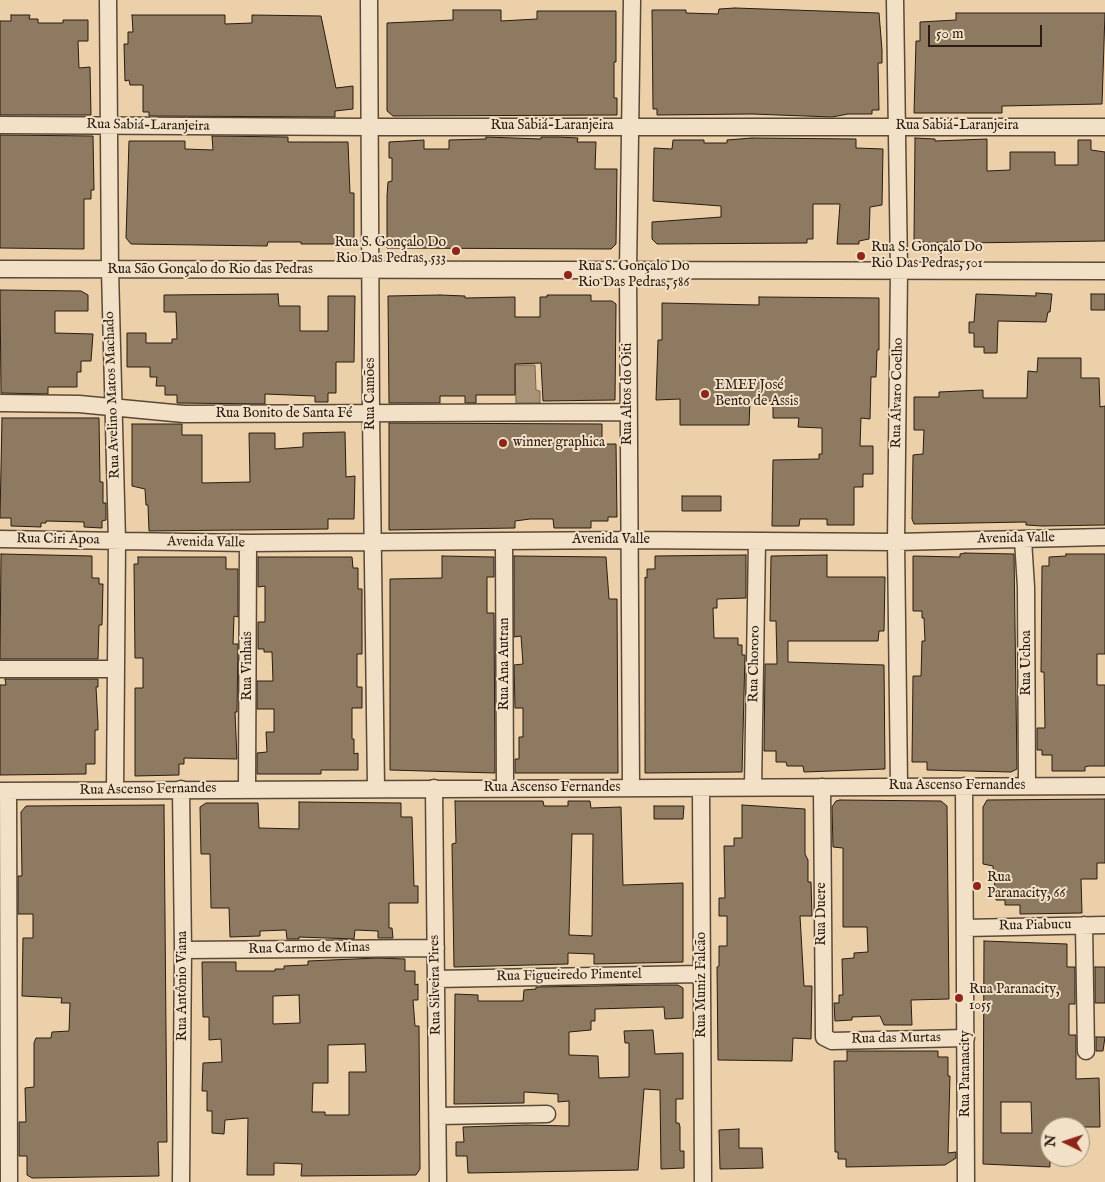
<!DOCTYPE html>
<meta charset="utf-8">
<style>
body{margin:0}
#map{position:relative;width:1105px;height:1182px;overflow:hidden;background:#ebd0a9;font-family:"IM FELL English",serif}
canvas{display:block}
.north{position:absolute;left:1040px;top:1117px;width:50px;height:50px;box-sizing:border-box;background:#f2e0c7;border:1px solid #a2927f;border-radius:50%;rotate:274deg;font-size:14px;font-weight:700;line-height:20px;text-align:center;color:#2a1c12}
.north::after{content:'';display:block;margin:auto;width:18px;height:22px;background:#8f2418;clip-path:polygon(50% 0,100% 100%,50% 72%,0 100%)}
.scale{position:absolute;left:928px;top:25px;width:114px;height:22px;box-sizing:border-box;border:2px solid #2a1c12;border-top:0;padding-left:6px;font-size:15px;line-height:18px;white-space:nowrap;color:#2a1c12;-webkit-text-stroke:4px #f2e0c7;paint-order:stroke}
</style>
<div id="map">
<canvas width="1105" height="1182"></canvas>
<div class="north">N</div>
<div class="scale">50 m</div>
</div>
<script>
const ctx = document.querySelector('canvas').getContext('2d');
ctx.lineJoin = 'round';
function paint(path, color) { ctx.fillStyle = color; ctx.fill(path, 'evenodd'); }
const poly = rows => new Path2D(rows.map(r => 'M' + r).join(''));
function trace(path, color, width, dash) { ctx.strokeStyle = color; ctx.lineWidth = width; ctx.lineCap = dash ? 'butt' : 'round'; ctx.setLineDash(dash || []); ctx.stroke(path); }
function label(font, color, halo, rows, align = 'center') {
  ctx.font = font + ' "IM FELL English",serif'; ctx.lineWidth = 4; ctx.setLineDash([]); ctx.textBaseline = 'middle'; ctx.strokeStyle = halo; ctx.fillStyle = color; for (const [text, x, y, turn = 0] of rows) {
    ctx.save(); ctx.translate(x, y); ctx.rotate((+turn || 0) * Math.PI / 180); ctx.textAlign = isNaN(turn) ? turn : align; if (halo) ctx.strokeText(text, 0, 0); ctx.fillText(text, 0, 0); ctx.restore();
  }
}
const water = poly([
 [515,365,535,365,536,390,540,391,540,403,516,403,515,365]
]);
const building = poly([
 [735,8,879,13,882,50,882,63,878,63,879,110,872,110,872,114,848,114,832,117,752,114,657,115,657,109,653,109,652,10,686,10,686,13,718,14,719,9,735,8],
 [453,10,501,10,501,21,537,19,537,11,616,11,616,62,614,62,614,98,617,98,617,115,393,116,387,111,387,23,453,20,453,10],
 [956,13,1105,13,1102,104,1002,106,1002,113,914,113,916,41,920,41,920,22,956,20,956,13],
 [11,15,30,15,29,19,38,19,38,23,63,23,63,20,88,20,88,41,78,41,79,68,90,67,91,115,0,115,0,21,11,21,11,15],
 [132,15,225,15,225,24,252,23,252,15,321,16,336,88,353,86,353,109,335,111,335,117,149,116,149,112,143,112,143,85,130,85,129,80,125,81,124,44,128,44,128,32,133,32,132,15],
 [0,135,93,136,94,190,91,190,91,199,84,199,84,249,0,248,0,135],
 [212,136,288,137,288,142,348,142,350,193,354,193,354,244,301,244,301,242,268,242,267,246,131,244,126,238,129,141,185,141,185,149,213,150,212,136],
 [486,137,541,139,541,137,559,137,578,138,577,142,596,142,595,169,617,169,616,244,611,249,387,248,387,196,388,182,392,181,392,158,389,158,389,142,424,140,424,149,449,149,449,140,486,139,486,137],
 [752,138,856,139,856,148,883,149,882,205,870,207,869,239,859,241,859,244,837,244,840,204,813,204,813,239,807,239,807,243,657,244,652,239,652,222,721,217,721,206,653,201,654,148,672,149,673,140,704,140,704,143,727,143,727,140,752,138],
 [915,138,935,139,935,141,987,139,987,171,1010,170,1010,152,1055,152,1055,165,1078,165,1078,140,1091,140,1091,150,1105,152,1105,241,964,243,964,241,928,243,914,240,915,138],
 [0,290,81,291,88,295,88,311,55,311,55,333,93,334,91,361,81,361,81,372,77,372,77,387,48,387,48,394,1,393,0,290],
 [1036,293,1052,294,1050,312,1048,312,1046,322,998,321,997,353,984,353,984,347,974,347,974,333,969,333,969,322,974,322,976,294,1036,296,1036,293],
 [278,294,279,306,300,306,300,331,328,331,328,296,355,296,354,362,336,362,336,393,328,393,328,402,315,402,315,396,265,394,265,404,177,403,177,395,165,395,165,386,156,386,157,377,150,377,150,367,127,367,127,333,146,333,146,343,172,343,172,339,177,339,176,312,164,312,164,295,278,294],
 [1091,294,1105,294,1105,310,1091,310,1091,294],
 [440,295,465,296,465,298,515,297,515,317,540,317,540,297,547,297,547,295,591,295,591,301,612,301,616,304,615,400,543,401,541,363,515,364,515,395,476,395,476,403,465,403,465,396,440,396,440,403,389,403,388,296,440,295],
 [759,297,879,298,879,350,877,350,876,377,871,377,870,419,861,418,860,446,873,446,873,474,863,474,863,487,854,487,854,525,827,525,827,519,800,519,799,526,772,526,773,460,819,459,819,454,822,454,822,428,798,427,799,418,773,418,773,401,750,401,749,425,680,425,680,399,656,400,658,340,662,340,662,303,759,305,759,297],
 [1038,358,1081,358,1081,378,1099,378,1100,407,1105,406,1105,525,1042,526,1026,525,1026,522,914,524,912,519,913,455,923,454,924,430,914,430,914,397,939,397,939,392,983,390,983,398,1027,398,1028,371,1037,372,1038,358],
 [2,418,99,418,100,482,103,482,103,503,106,503,106,520,102,521,102,528,84,527,84,522,46,521,46,523,41,523,41,527,11,526,11,518,0,518,2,418],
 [389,423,602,424,602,444,616,444,617,517,608,517,608,521,591,521,591,528,554,528,553,519,530,519,515,521,515,528,389,530,389,423],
 [132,424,182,424,182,435,202,435,202,483,250,482,249,433,275,433,275,449,303,447,303,433,345,432,346,477,355,476,354,519,328,519,328,529,149,531,148,505,146,505,145,489,132,486,132,424],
 [682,496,721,496,721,511,682,511,682,496],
 [965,553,1014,554,1017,769,1011,772,927,770,927,762,912,762,913,676,921,676,922,641,925,641,924,618,922,618,922,611,913,611,913,556,960,557,960,554,965,553],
 [1,554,92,556,92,578,99,578,99,584,103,584,102,625,99,625,98,659,0,659,1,554],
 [1066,554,1105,554,1105,654,1097,654,1097,685,1105,685,1105,766,1089,766,1085,767,1085,771,1052,771,1052,755,1042,755,1042,750,1037,750,1037,728,1045,728,1044,672,1041,672,1042,566,1049,566,1049,557,1066,556,1066,554],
 [746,555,746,598,717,599,717,608,713,608,714,638,738,638,738,645,742,645,742,655,745,655,742,772,645,773,645,577,647,578,647,569,655,569,655,556,746,555],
 [827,555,827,577,885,577,884,631,879,631,878,641,788,641,788,662,884,665,885,769,804,772,803,766,787,766,786,762,776,762,776,751,764,751,765,664,777,664,776,621,770,621,771,556,827,555],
 [442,556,494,557,494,577,487,577,487,613,494,613,495,773,390,770,390,579,442,578,442,556],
 [514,556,606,557,609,599,617,599,618,773,515,773,515,759,519,759,519,737,523,737,523,708,515,708,514,665,523,664,521,636,514,637,514,556],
 [138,557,226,557,226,569,238,569,238,617,234,616,233,644,238,644,237,712,235,712,237,759,184,758,184,764,179,764,179,775,135,776,135,688,143,688,143,658,135,658,134,564,138,564,138,557],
 [258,557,352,557,353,568,358,568,358,589,362,589,362,654,357,654,357,687,362,687,362,708,352,708,352,739,354,739,354,754,358,753,358,770,321,770,321,774,257,774,257,753,267,752,266,732,274,732,274,709,257,709,257,681,273,681,272,652,264,652,264,649,258,649,258,622,265,622,265,586,258,587,258,557],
 [5,679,98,679,98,687,96,687,98,724,98,730,95,730,95,764,86,764,86,774,0,775,0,685,6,685,5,679],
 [1105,799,1105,863,1097,863,1097,879,1081,879,1082,913,1020,914,1020,905,1005,905,1005,900,996,900,993,866,983,864,983,807,987,800,1105,799],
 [840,800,941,801,947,806,949,999,911,1000,912,1025,884,1025,880,1016,852,1017,852,1020,835,1021,834,1003,839,1003,839,995,843,995,842,959,854,958,854,953,868,952,867,927,843,927,843,848,833,847,832,807,836,801,840,800],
 [455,801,543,801,544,806,568,806,568,801,590,801,591,808,621,807,623,885,683,883,683,962,594,964,594,954,568,953,568,964,454,967,452,844,456,843,455,801],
 [572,834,593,834,592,936,569,935,572,834],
 [299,802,401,803,401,817,412,817,414,886,418,886,418,903,389,903,389,928,392,928,393,938,378,938,378,931,355,930,354,939,299,937,299,939,287,939,286,930,260,931,260,936,230,937,229,908,211,908,210,854,201,854,200,807,206,803,258,803,259,828,299,829,299,802],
 [164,805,167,1142,158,1142,159,1176,32,1178,27,1175,27,1156,19,1156,19,1122,26,1122,25,1088,34,1087,34,1043,36,1038,51,1038,52,1032,69,1031,70,1003,61,1003,62,998,22,996,23,938,33,938,33,914,18,914,18,876,22,876,21,812,26,806,164,805],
 [742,805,805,809,805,854,808,860,808,882,811,882,812,916,800,916,804,986,812,986,811,1039,793,1038,792,1061,718,1060,717,967,719,966,719,946,727,946,727,916,719,916,719,898,725,898,724,846,734,846,734,838,742,838,742,805],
 [654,806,684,806,683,819,654,819,654,806],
 [984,941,1067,944,1067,967,1075,967,1075,1004,1069,1004,1069,1035,1076,1035,1076,1079,1099,1078,1100,1127,1050,1127,1050,1167,983,1164,984,941],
 [1001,1102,1031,1102,1032,1133,1001,1133,1001,1102],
 [378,958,405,959,405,971,415,971,415,985,418,984,418,1000,413,1000,415,1026,419,1026,420,1169,416,1175,301,1176,302,1164,274,1163,274,1175,247,1175,248,1118,225,1120,224,1134,212,1133,212,1111,207,1111,207,1091,202,1091,203,1063,222,1062,221,1039,209,1040,209,1017,203,1017,202,962,236,962,236,971,275,971,275,969,284,969,284,966,308,965,308,961,378,958],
 [299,995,300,1023,273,1024,273,996,299,995],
 [365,1044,366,1072,349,1072,349,1115,325,1115,325,1112,312,1112,313,1083,328,1083,328,1045,365,1044],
 [1095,967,1105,967,1105,1003,1095,1003,1095,967],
 [656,985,678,985,683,988,683,1018,665,1019,664,1007,595,1009,595,1021,591,1021,591,1030,569,1032,569,1055,598,1056,599,1078,629,1077,629,1043,625,1043,624,1031,653,1030,655,1054,683,1053,683,1099,676,1099,676,1123,679,1123,680,1127,680,1151,684,1151,684,1168,661,1169,660,1090,644,1089,638,1170,468,1173,467,1156,456,1156,456,1142,464,1142,463,1127,526,1125,569,1126,569,1101,558,1102,558,1094,524,1092,524,1103,454,1104,455,994,478,995,478,1001,523,1001,524,990,536,989,536,987,656,985],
 [1096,1037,1105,1037,1103,1051,1096,1051,1096,1037],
 [847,1051,938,1051,938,1057,948,1057,948,1076,950,1076,948,1153,956,1152,956,1158,945,1165,846,1167,846,1159,838,1159,838,1152,835,1152,834,1061,847,1061,847,1051],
 [739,1129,739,1148,762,1148,763,1168,720,1169,719,1130,739,1129]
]);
const minor = poly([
 [108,0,110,270,117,541,115,790],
 [369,0,371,415,376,788],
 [895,0,899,270,896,542,899,786],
 [0,125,370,127,1105,127],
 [0,269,1105,271],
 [0,403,79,404,184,414,628,412],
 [0,539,248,543,630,540,896,542,1105,537],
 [1023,540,1026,587,1027,786],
 [504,541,505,788],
 [0,669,116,669],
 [964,786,966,1182],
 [631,787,628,270,632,0],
 [753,787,757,541],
 [822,787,824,1037,832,1041,966,1038],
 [434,788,438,1182],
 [701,788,703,1182],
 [247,789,248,543],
 [0,791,1105,786],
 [8,791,9,1182],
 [1084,925,1086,1051],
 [965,928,1105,925],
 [183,950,436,948],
 [436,979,701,974],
 [438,1116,547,1114],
 [181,1182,183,950,181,789]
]);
const markers = [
 [456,251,5,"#8f2418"],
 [861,256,5,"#8f2418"],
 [568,275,5,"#8f2418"],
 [705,394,5,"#8f2418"],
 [503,443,5,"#8f2418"],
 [977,886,5,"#8f2418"],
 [959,998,5,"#8f2418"]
];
const streetNames = [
 ["Rua Sabiá-Laranjeira",148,126,1],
 ["Rua Sabiá-Laranjeira",552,126],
 ["Rua Sabiá-Laranjeira",957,126],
 ["Rua São Gonçalo do Rio das Pedras",210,270],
 ["Rua Álvaro Coelho",898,393,-89],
 ["Rua Camões",371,394,-90],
 ["Rua Altos do Oiti",628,394,-90],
 ["Rua Avelino Matos Machado",113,395,-92],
 ["Rua Bonito de Santa Fé",284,414],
 ["Avenida Valle",1016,539,-1],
 ["Rua Ciri Apoa",58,540,1],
 ["Avenida Valle",611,540],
 ["Avenida Valle",206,543,1],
 ["Rua Uchoa",1027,663,-90],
 ["Rua Ana Autran",505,664,-90],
 ["Rua Chororo",755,664,-89],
 ["Rua Vinhais",248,666,-90],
 ["Rua Ascenso Fernandes",957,786],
 ["Rua Ascenso Fernandes",552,788],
 ["Rua Ascenso Fernandes",148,790,-1],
 ["Rua Duere",822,914,-90],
 ["Rua Piabucu",1035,926,-1],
 ["Rua Carmo de Minas",309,949,-1],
 ["Rua Figueiredo Pimentel",569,976,-1],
 ["Rua Silveira Pires",436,985,-91],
 ["Rua Muniz Falcão",702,985,-90],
 ["Rua Antônio Viana",183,986,-90],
 ["Rua das Murtas",896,1039,-1],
 ["Rua Paranacity",966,1074,-90]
];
const poiNames = [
 ["Rua S. Gonçalo Do",446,243,"right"],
 ["Rio Das Pedras, 533",446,259,"right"],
 ["Rua S. Gonçalo Do",871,248],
 ["Rio Das Pedras, 501",871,264],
 ["Rua S. Gonçalo Do",578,267],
 ["Rio Das Pedras, 586",578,283],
 ["EMEF José",715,386],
 ["Bento de Assis",715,402],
 ["winner graphica",513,443],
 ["Rua",987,878],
 ["Paranacity, 66",987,894],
 ["Rua Paranacity,",969,990],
 ["1055",969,1006]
];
paint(water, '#a99376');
trace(water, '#76634e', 1);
paint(building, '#8e7a61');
trace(building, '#2a1c12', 1);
trace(minor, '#5a4938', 19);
trace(minor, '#f2e0c7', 16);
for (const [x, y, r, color] of markers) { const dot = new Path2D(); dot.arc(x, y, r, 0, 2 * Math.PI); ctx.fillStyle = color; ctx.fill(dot); trace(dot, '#f2e0c7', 2); }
label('14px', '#2a1c12', '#f2e0c7', streetNames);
label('14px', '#2a1c12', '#f2e0c7', poiNames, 'left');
</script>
